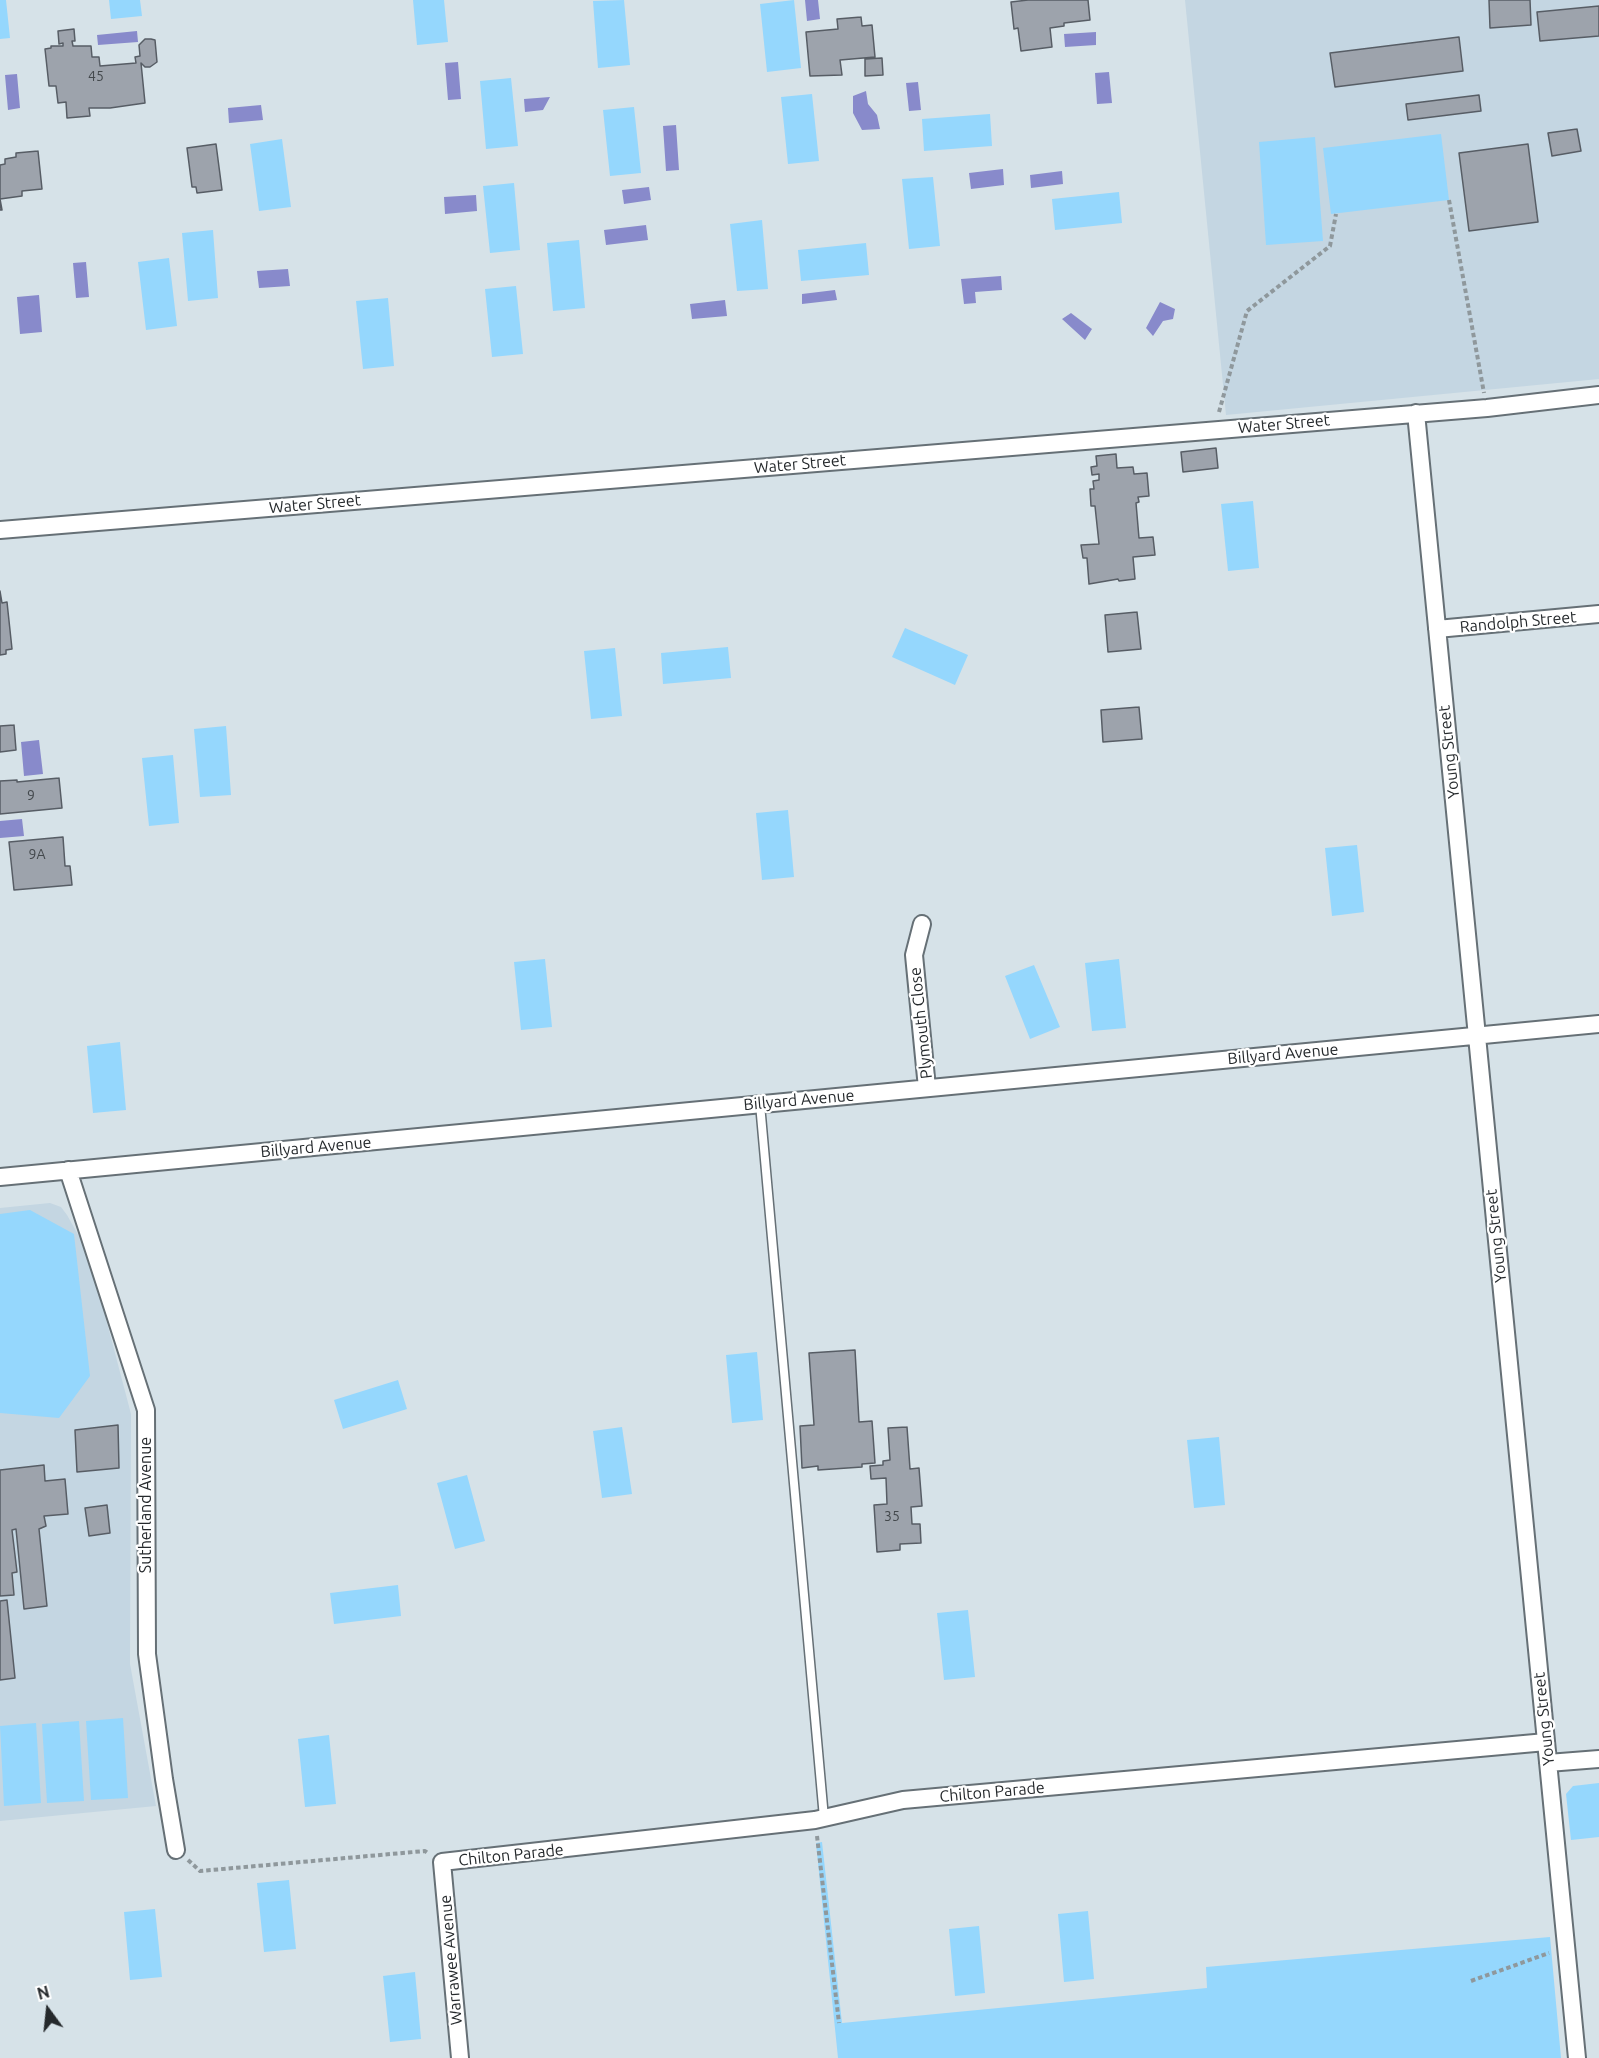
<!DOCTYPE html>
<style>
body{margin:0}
#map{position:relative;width:1599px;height:2058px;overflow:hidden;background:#d6e2e8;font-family:Ubuntu,sans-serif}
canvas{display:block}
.north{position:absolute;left:18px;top:1980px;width:60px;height:60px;-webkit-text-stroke:4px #fff;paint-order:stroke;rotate:345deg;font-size:16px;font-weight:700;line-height:24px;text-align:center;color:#25292c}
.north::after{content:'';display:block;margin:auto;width:21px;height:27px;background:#25292c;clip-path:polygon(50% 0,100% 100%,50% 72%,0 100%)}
</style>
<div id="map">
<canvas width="1599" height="2058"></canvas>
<div class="north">N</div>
</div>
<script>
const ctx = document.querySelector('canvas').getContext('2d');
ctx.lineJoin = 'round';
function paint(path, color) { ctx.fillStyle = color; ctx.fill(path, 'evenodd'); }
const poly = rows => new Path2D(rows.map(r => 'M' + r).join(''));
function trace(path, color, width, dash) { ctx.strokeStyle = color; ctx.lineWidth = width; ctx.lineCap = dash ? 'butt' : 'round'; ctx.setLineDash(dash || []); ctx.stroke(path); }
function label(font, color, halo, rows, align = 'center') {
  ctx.font = font + ' Ubuntu,sans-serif'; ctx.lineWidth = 4.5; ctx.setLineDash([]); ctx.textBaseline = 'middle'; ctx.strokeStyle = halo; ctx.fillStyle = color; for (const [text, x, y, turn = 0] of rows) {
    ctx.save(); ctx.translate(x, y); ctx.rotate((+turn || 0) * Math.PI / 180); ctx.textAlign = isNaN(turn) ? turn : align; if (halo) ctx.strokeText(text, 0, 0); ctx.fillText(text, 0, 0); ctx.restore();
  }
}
const built = poly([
 [1185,0,1599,0,1599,379,1226,415],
 [50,1203,61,1207,67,1215,89,1254,131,1414,130,1664,156,1806,0,1821,0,1208]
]);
const green = poly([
 [0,0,6,0,10,38,0,39],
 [109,0,140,0,142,16,111,19],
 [413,0,444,0,448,42,417,45],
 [624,0,630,65,598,68,593,1],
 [794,0,801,68,767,72,760,4],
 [511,78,518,146,486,149,480,81],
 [812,94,819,161,788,164,781,97],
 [634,107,641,173,610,176,603,110],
 [990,114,992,146,924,151,922,119],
 [1441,134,1449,200,1331,214,1323,148],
 [1315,137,1323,241,1266,245,1259,142],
 [282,139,291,207,259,211,250,144],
 [933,177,940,246,909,249,902,179],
 [514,183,520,250,490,253,483,186],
 [1119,192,1122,223,1055,230,1052,199],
 [762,220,768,289,737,291,730,224],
 [213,230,218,298,188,301,182,233],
 [579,240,585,308,553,311,547,243],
 [866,243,869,275,801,281,798,250],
 [169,258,177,326,146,330,138,262],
 [516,286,523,354,492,357,485,289],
 [388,298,394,366,363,369,356,301],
 [1253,501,1259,568,1228,571,1221,504],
 [905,628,968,655,955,685,892,657],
 [728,647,731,678,663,684,661,653],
 [615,648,622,716,591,719,584,651],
 [226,726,231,795,200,797,194,729],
 [173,755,179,823,149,826,142,758],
 [788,810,794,877,762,880,756,813],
 [1357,845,1364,912,1332,916,1325,848],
 [545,959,552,1027,521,1030,514,962],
 [1119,959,1126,1028,1092,1031,1085,963],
 [1034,965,1060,1027,1030,1039,1005,976],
 [120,1042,126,1110,93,1113,87,1046],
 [30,1210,74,1234,90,1376,59,1418,0,1413,0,1214],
 [757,1352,763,1420,732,1423,726,1355],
 [398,1380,407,1409,343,1429,334,1400],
 [622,1427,632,1494,602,1498,593,1431],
 [1219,1437,1225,1505,1194,1508,1187,1440],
 [467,1475,485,1541,455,1549,437,1483],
 [398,1585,401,1616,334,1624,330,1593],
 [968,1610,975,1677,944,1680,937,1613],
 [123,1718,128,1798,91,1800,86,1721],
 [79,1721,84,1801,47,1803,42,1724],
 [36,1723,41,1803,4,1806,0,1726],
 [329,1735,336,1804,305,1807,298,1739],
 [1599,1783,1599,1837,1571,1840,1566,1794,1573,1786],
 [822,1842,842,2023,1207,1988,1206,1967,1550,1937,1561,2058,838,2058,816,1843],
 [289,1880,296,1949,264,1952,257,1883],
 [155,1909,162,1977,130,1980,124,1912],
 [1088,1911,1094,1979,1064,1982,1058,1914],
 [979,1926,985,1993,955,1996,949,1929],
 [415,1972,421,2039,390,2042,383,1976]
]);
const water = poly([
 [805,0,818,0,820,19,807,21],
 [137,31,138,42,98,45,97,35],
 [1096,32,1096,45,1065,47,1064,34],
 [458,62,461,99,448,100,445,63],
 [1109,72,1112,103,1097,104,1095,73],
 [17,74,20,108,8,110,5,75],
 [918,82,921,110,909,111,906,83],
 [866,91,868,104,877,115,880,129,862,130,853,113,853,96],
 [550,97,543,110,525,112,524,99],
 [261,105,263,120,229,123,228,108],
 [676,125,679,170,666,171,663,126],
 [1003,169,1004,185,971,189,969,173],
 [1062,171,1063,184,1031,188,1030,175],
 [649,187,651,200,624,204,622,190],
 [476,195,477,211,445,214,444,197],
 [646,225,648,240,606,245,604,230],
 [86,262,89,297,76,298,73,263],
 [288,269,290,286,259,288,257,271],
 [1001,276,1002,290,975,292,976,303,964,304,961,279],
 [835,290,837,300,802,304,802,294],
 [39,295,42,332,20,334,17,297],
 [725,300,727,316,692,319,690,304],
 [1160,302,1175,309,1173,319,1163,321,1153,336,1146,328],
 [1071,313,1092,329,1085,340,1062,319],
 [39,740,43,774,24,776,21,742],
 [22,819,24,836,0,838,0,821]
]);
const building = poly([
 [1028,0,1088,0,1090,20,1064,23,1064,26,1050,28,1052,47,1021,51,1018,28,1014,29,1011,2,1028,0],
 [1489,0,1530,0,1531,25,1490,28,1489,0],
 [1599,6,1599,36,1540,41,1537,12,1599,6],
 [861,17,862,26,872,25,875,57,840,60,842,75,810,76,806,32,838,29,837,19,861,17],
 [74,29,75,41,72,41,73,46,91,46,92,57,99,57,100,66,136,63,135,57,140,56,139,45,145,39,151,39,155,40,157,62,150,67,145,67,141,63,145,103,110,108,89,108,90,116,67,118,66,102,58,103,56,86,49,86,45,49,51,48,51,46,63,46,63,43,59,44,58,31,74,29],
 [1459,37,1463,71,1335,87,1330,53,1459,37],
 [882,58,883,75,865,76,865,59,882,58],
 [1479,95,1481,111,1408,120,1406,104,1479,95],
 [1577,129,1581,151,1552,156,1548,133,1577,129],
 [216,144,222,190,197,193,196,187,192,187,187,148,216,144],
 [1528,144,1538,222,1469,231,1459,153,1528,144],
 [38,151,42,189,22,191,22,196,0,199,2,210,0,210,0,165,5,164,5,159,16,157,16,153,38,151],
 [1216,448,1218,468,1183,472,1181,452,1216,448],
 [1116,454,1117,468,1133,467,1134,474,1147,473,1149,496,1138,497,1139,502,1136,503,1139,538,1153,537,1155,555,1133,557,1135,579,1119,581,1118,579,1089,584,1087,558,1083,558,1081,545,1099,544,1095,506,1091,506,1090,489,1094,489,1093,481,1099,480,1099,474,1092,475,1091,467,1097,466,1096,456,1116,454],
 [0,591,2,603,7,602,12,649,6,650,6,654,0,655,0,591],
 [1137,612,1141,649,1108,652,1105,615,1137,612],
 [1139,707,1142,739,1103,742,1101,710,1139,707],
 [14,725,16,750,0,752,0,726,14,725],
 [59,778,62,808,0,814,0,781,17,780,17,782,59,778],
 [63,837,65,866,70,866,72,885,14,890,9,842,63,837],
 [855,1350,859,1422,872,1421,875,1463,862,1464,862,1467,818,1470,818,1466,802,1468,800,1426,814,1425,809,1353,855,1350],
 [118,1425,119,1468,77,1472,75,1430,118,1425],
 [907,1427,910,1469,919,1468,922,1506,911,1507,912,1524,920,1524,921,1543,900,1544,900,1550,877,1552,874,1505,887,1504,886,1478,871,1479,870,1466,883,1465,883,1461,890,1460,888,1428,907,1427],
 [44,1465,45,1481,65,1479,68,1514,44,1516,46,1526,39,1529,47,1606,24,1609,16,1529,12,1530,17,1572,12,1573,14,1595,0,1596,0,1470,44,1465],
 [107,1505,110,1533,89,1536,85,1508,107,1505],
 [7,1600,15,1678,0,1680,0,1601,7,1600]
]);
const path = poly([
 [1449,200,1484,393],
 [1219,412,1247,311,1330,246,1336,214],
 [817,1836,839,2023],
 [188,1860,200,1871,425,1851,429,1854],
 [1471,1981,1549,1953]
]);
const lane = poly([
 [760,1104,824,1818]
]);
const street = poly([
 [1416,413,1577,2058],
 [0,530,1487,408,1599,395],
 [1437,629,1599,614],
 [922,924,914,955,927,1088],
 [68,1170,146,1410,147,1654,164,1779,176,1850],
 [0,1177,1599,1024],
 [1548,1763,1599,1759],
 [460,2058,442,1862,815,1820,903,1800,1546,1742]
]);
const numberNames = [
 ["45",96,76],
 ["9",31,795],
 ["9A",37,854],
 ["35",892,1516]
];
const streetNames = [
 ["Water Street",1284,424,-5],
 ["Water Street",800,464,-5],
 ["Water Street",315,504,-5],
 ["Randolph Street",1518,622,-5],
 ["Young Street",1449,752,-96],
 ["Plymouth Close",921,1023,-96],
 ["Billyard Avenue",1283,1054,-5],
 ["Billyard Avenue",799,1100,-5],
 ["Billyard Avenue",316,1147,-5],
 ["Young Street",1496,1236,-96],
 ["Sutherland Avenue",146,1505,-90],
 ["Young Street",1544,1719,-96],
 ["Chilton Parade",992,1792,-5],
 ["Chilton Parade",511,1855,-6],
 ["Warrawee Avenue",451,1960,-95]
];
paint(built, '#c4d6e2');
paint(green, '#95d7fd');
paint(water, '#888acb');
paint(building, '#9da3ac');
trace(building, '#575d65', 1.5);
trace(lane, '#667076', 11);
trace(street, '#667076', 20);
trace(path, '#8f989c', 4, [4.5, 3]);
trace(lane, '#fff', 8);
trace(street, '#fff', 16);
label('14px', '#43484c', null, numberNames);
label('16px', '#25292c', '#fff', streetNames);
</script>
